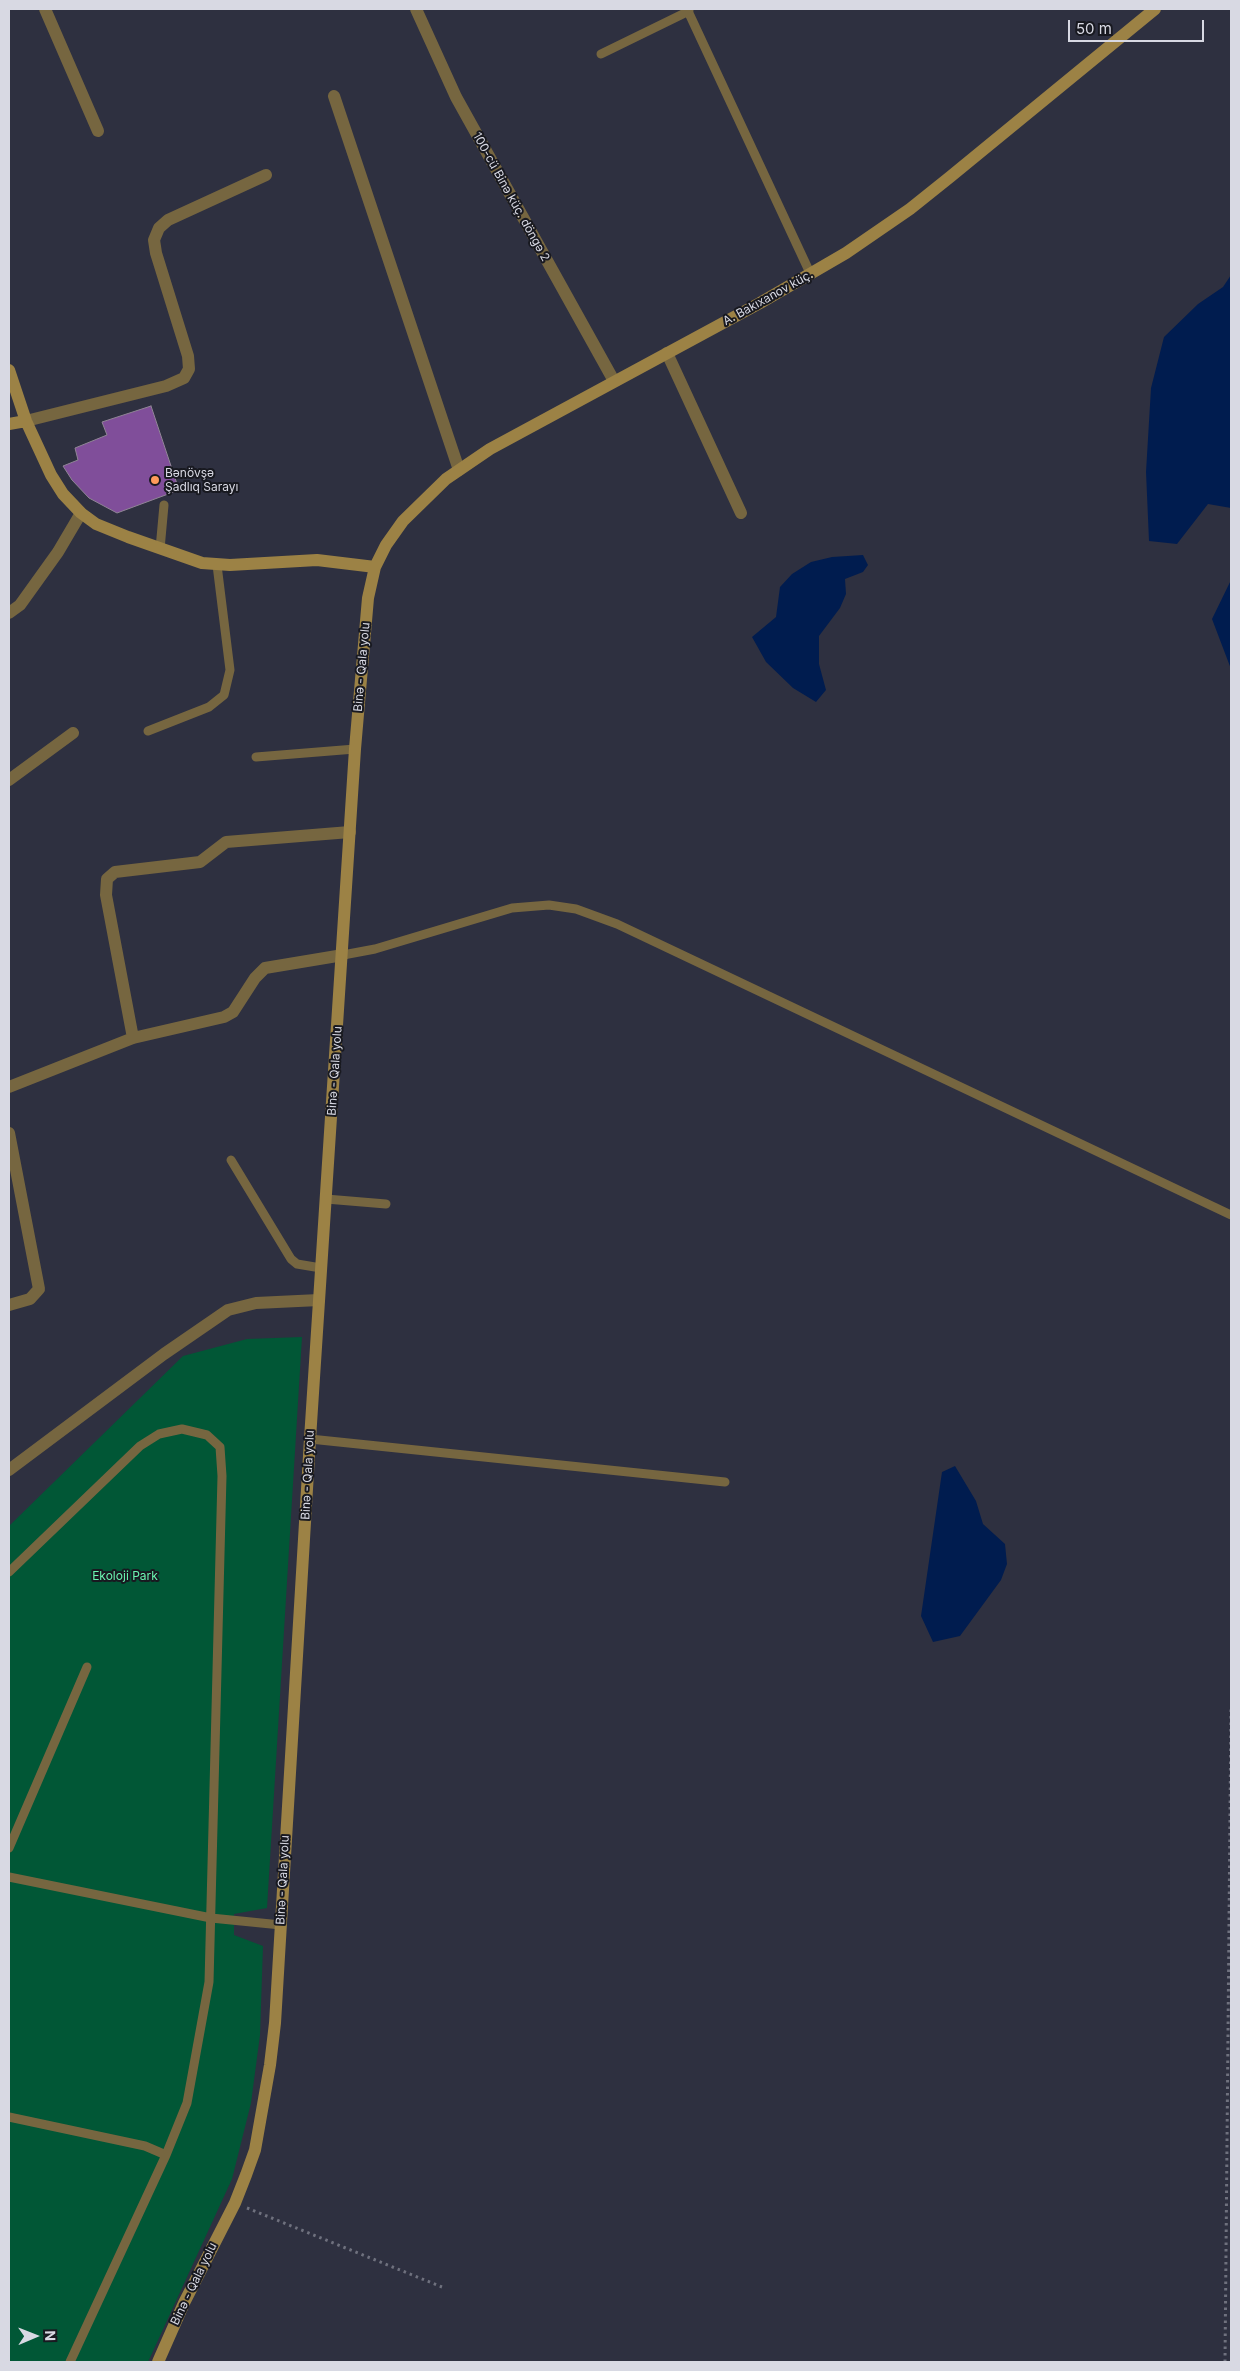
<!DOCTYPE html>
<meta charset="utf-8">
<style>
body{margin:0}
#map{position:relative;width:1240px;height:2371px;overflow:hidden;background:#2e3040;font-family:Inter,sans-serif}
canvas{display:block}
.frame{position:absolute;inset:0;border:10px solid #d8d9e3;pointer-events:none}
.north{position:absolute;left:10px;top:2311px;width:50px;height:50px;-webkit-text-stroke:4px #181920;paint-order:stroke;rotate:89deg;font-size:14px;font-weight:700;line-height:20px;text-align:center;color:#d8d9e3}
.north::after{content:'';display:block;margin:auto;width:18px;height:22px;background:#d8d9e3;clip-path:polygon(50% 0,100% 100%,50% 72%,0 100%)}
.scale{position:absolute;left:1068px;top:20px;width:136px;height:22px;box-sizing:border-box;border:2px solid #d8d9e3;border-top:0;padding-left:6px;font-size:15px;line-height:18px;white-space:nowrap;color:#d8d9e3;-webkit-text-stroke:4px #181920;paint-order:stroke}
</style>
<div id="map">
<canvas width="1240" height="2371"></canvas>
<div class="frame"></div>
<div class="north">N</div>
<div class="scale">50 m</div>
</div>
<script>
const ctx = document.querySelector('canvas').getContext('2d');
ctx.lineJoin = 'round';
function paint(path, color) { ctx.fillStyle = color; ctx.fill(path, 'evenodd'); }
const poly = rows => new Path2D(rows.map(r => 'M' + r).join(''));
function trace(path, color, width, dash) { ctx.strokeStyle = color; ctx.lineWidth = width; ctx.lineCap = dash ? 'butt' : 'round'; ctx.setLineDash(dash || []); ctx.stroke(path); }
function label(font, color, halo, rows, align = 'center') {
  ctx.font = font + ' Inter,sans-serif'; ctx.lineWidth = 4; ctx.setLineDash([]); ctx.textBaseline = 'middle'; ctx.strokeStyle = halo; ctx.fillStyle = color; for (const [text, x, y, turn = 0] of rows) {
    ctx.save(); ctx.translate(x, y); ctx.rotate((+turn || 0) * Math.PI / 180); ctx.textAlign = isNaN(turn) ? turn : align; if (halo) ctx.strokeText(text, 0, 0); ctx.fillText(text, 0, 0); ctx.restore();
  }
}
const green = poly([
 [302,1337,267,1908,234,1914,234,1935,263,1946,260,2035,251,2103,232,2179,148,2362,9,2362,9,1526,183,1356,247,1339]
]);
const water = poly([
 [1231,275,1231,508,1208,504,1177,544,1149,541,1146,472,1151,388,1164,337,1198,304,1223,287],
 [863,555,868,565,863,572,845,579,846,594,840,608,819,636,819,664,826,690,816,702,793,688,766,662,752,637,776,617,780,587,792,574,811,562,832,557],
 [1231,580,1231,669,1212,619],
 [955,1466,976,1501,983,1524,1005,1544,1007,1564,1001,1580,960,1636,933,1642,921,1616,942,1472]
]);
const building = poly([
 [151,406,179,490,117,513,89,498,72,480,63,466,78,460,75,448,107,435,102,422,151,406]
]);
const path = poly([
 [247,2208,442,2287],
 [1225,2362,1231,1706]
]);
const lane = poly([
 [687,9,811,275],
 [601,54,689,11],
 [160,549,164,505],
 [148,731,209,707,224,695,230,670,217,565],
 [256,757,355,749],
 [343,955,375,949,512,908,549,905,576,909,617,924,1231,1215],
 [231,1160,291,1259,297,1264,321,1268],
 [326,1199,386,1204],
 [310,1439,725,1482],
 [9,1572,140,1446,159,1434,182,1429,207,1435,220,1447,222,1476,209,1982,187,2103,166,2155],
 [9,1848,87,1667],
 [9,1877,211,1918,281,1925],
 [9,2117,145,2146,166,2155,70,2362]
]);
const street = poly([
 [45,9,98,131],
 [416,9,456,97,614,381],
 [334,96,459,470],
 [667,353,741,513],
 [26,421,166,386,184,378,189,369,188,356,156,253,154,240,159,228,168,220,266,175],
 [9,613,20,605,58,552,81,513],
 [9,780,73,733],
 [133,1038,106,895,107,879,115,872,200,862,226,842,350,832],
 [9,1087,133,1038,224,1017,233,1012,255,978,265,968,343,955],
 [9,1133,39,1289,30,1299,9,1305],
 [9,1470,164,1354,228,1310,256,1303,319,1300]
]);
const secondary = poly([
 [9,370,26,421,51,475,63,494,81,513,96,524,128,537,202,563,230,565,317,560,375,567],
 [9,424,26,421],
 [158,2362,184,2303,235,2203,246,2175,255,2150,270,2065,275,2023,310,1439,355,749,368,598,375,567,386,545,403,521,446,479,490,449,760,303,846,253,910,209,950,177,1155,9]
]);
const markers = [
 [155,480,5,"#ff9b5b"]
];
const streetNames = [
 ["100-cü Binə küç. döngə 2",511,197,61],
 ["A. Bakıxanov küç.",768,298,-29],
 ["Binə - Qala yolu",362,667,-85],
 ["Binə - Qala yolu",335,1071,-86],
 ["Binə - Qala yolu",308,1475,-87],
 ["Binə - Qala yolu",283,1880,-87],
 ["Binə - Qala yolu",194,2284,-64]
];
const poiNames = [
 ["Bənövşə",165,473],
 ["Şadlıq Sarayı",165,487]
];
const parkNames = [
 ["Ekoloji Park",125,1576]
];
paint(green, '#015736');
paint(water, '#001c4f');
paint(building, '#804e9a');
trace(building, '#908596', 1);
trace(path, '#6f717e', 3, [2.5, 4]);
trace(lane, '#766640', 9);
trace(street, '#766640', 12);
trace(secondary, '#9c8245', 12);
for (const [x, y, r, color] of markers) { const dot = new Path2D(); dot.arc(x, y, r, 0, 2 * Math.PI); ctx.fillStyle = color; ctx.fill(dot); trace(dot, '#181920', 2); }
label('12px', '#d8d9e3', '#181920', streetNames);
label('12px', '#d8d9e3', '#181920', poiNames, 'left');
label('12px', '#6af6b1', '#181920', parkNames);
</script>
